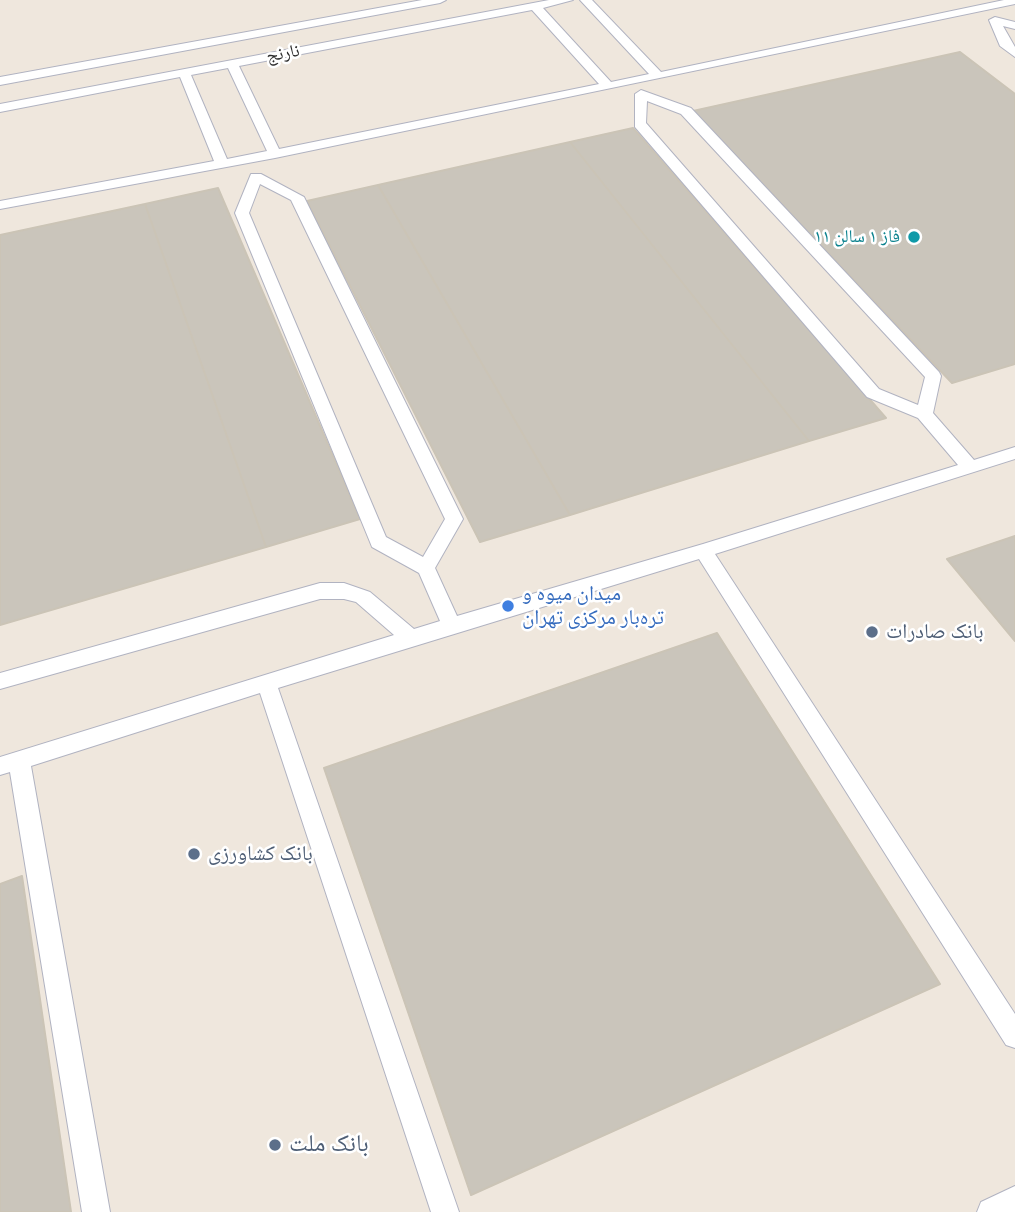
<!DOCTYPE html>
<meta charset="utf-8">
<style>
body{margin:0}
canvas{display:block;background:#efe7dd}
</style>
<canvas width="1015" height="1212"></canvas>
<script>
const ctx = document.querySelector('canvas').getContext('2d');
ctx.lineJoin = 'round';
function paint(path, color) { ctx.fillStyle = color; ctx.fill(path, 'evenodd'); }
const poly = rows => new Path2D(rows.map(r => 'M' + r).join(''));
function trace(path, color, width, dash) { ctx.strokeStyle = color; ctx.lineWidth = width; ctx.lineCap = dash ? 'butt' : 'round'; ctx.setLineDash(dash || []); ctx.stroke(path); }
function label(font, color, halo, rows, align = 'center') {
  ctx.font = font + ' Signika,"Noto Naskh Arabic",sans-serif'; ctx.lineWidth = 5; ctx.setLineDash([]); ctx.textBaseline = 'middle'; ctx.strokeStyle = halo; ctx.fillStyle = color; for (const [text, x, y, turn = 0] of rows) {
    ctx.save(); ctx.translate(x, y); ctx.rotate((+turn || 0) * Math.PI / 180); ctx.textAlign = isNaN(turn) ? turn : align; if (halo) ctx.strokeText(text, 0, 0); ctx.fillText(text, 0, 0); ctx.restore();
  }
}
const building = poly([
 [960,52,1015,94,1015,364,952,383,693,111,960,52],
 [633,128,886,418,809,441,570,142,633,128],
 [570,142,809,441,570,515,378,185,570,142],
 [378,185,570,515,480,542,307,201,378,185],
 [218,188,360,519,266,547,145,204,218,188],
 [145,204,266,547,0,625,0,235,145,204],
 [1015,536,1015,641,947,559,1015,536],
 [717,633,940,984,471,1195,324,768,717,633],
 [22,876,71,1212,0,1212,0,884,22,876]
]);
const service = poly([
 [422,0,446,0,440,3,0,85,0,77,422,0],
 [549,0,573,0,543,8,611,82,649,74,580,0,592,0,661,72,1004,0,1015,0,1015,4,275,158,0,209,0,201,214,161,180,77,0,112,0,104,549,0],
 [532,10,599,84,279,149,239,66,532,10],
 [228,68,267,151,227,159,191,75,228,68],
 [995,17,1015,22,1015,29,1003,26,1015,47,1015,57,1000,46,989,20,995,17],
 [641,90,691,108,939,372,941,376,933,413,974,460,1015,447,1015,459,715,554,1015,1014,1015,1048,1006,1045,699,559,278,688,459,1212,431,1212,260,693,31,766,110,1212,82,1212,10,772,0,775,0,757,394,635,356,602,344,599,320,599,0,689,0,673,320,583,344,583,370,592,414,629,440,621,419,573,372,547,370,542,235,213,251,174,261,174,304,197,463,519,435,568,457,616,703,544,958,465,918,418,867,397,635,127,635,94,641,90],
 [647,101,681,114,925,377,918,405,879,389,646,123,647,101],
 [260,184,291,200,445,519,423,557,386,537,249,213,260,184],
 [1015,1186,1015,1212,977,1212,981,1202,1015,1186]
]);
const markers = [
 [914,237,7,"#0f9aa8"],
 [508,606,7,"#3f7fe0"],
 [872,632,7,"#5c6f8a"],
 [194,854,7,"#5c6f8a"],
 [275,1145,7,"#5c6f8a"]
];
const farStreetnames = [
 ["نارنج",283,54,-11]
];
const farCulturenames = [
 ["فاز ۱ سالن ۱۱",900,237]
];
const shopNames = [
 ["میدان میوه و",522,594],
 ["تره‌بار مرکزی تهران",522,618]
];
const serviceNames = [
 ["بانک صادرات",886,632],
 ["بانک کشاورزی",208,854]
];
const nearServicenames = [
 ["بانک ملت",289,1145]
];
paint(building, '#cac5bb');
trace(building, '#cbc4b6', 2);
trace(service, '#b1b3c1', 2);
paint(service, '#fff');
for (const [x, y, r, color] of markers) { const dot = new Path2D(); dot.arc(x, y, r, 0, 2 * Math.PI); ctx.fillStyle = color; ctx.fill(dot); trace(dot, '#fff', 2.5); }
label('18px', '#2c2c2c', '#fff', farStreetnames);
label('18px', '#0d838f', '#fff', farCulturenames, 'right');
label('21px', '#366cbe', '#fff', shopNames, 'left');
label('21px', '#4e5e75', '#fff', serviceNames, 'left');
label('24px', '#4e5e75', '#fff', nearServicenames, 'left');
</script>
